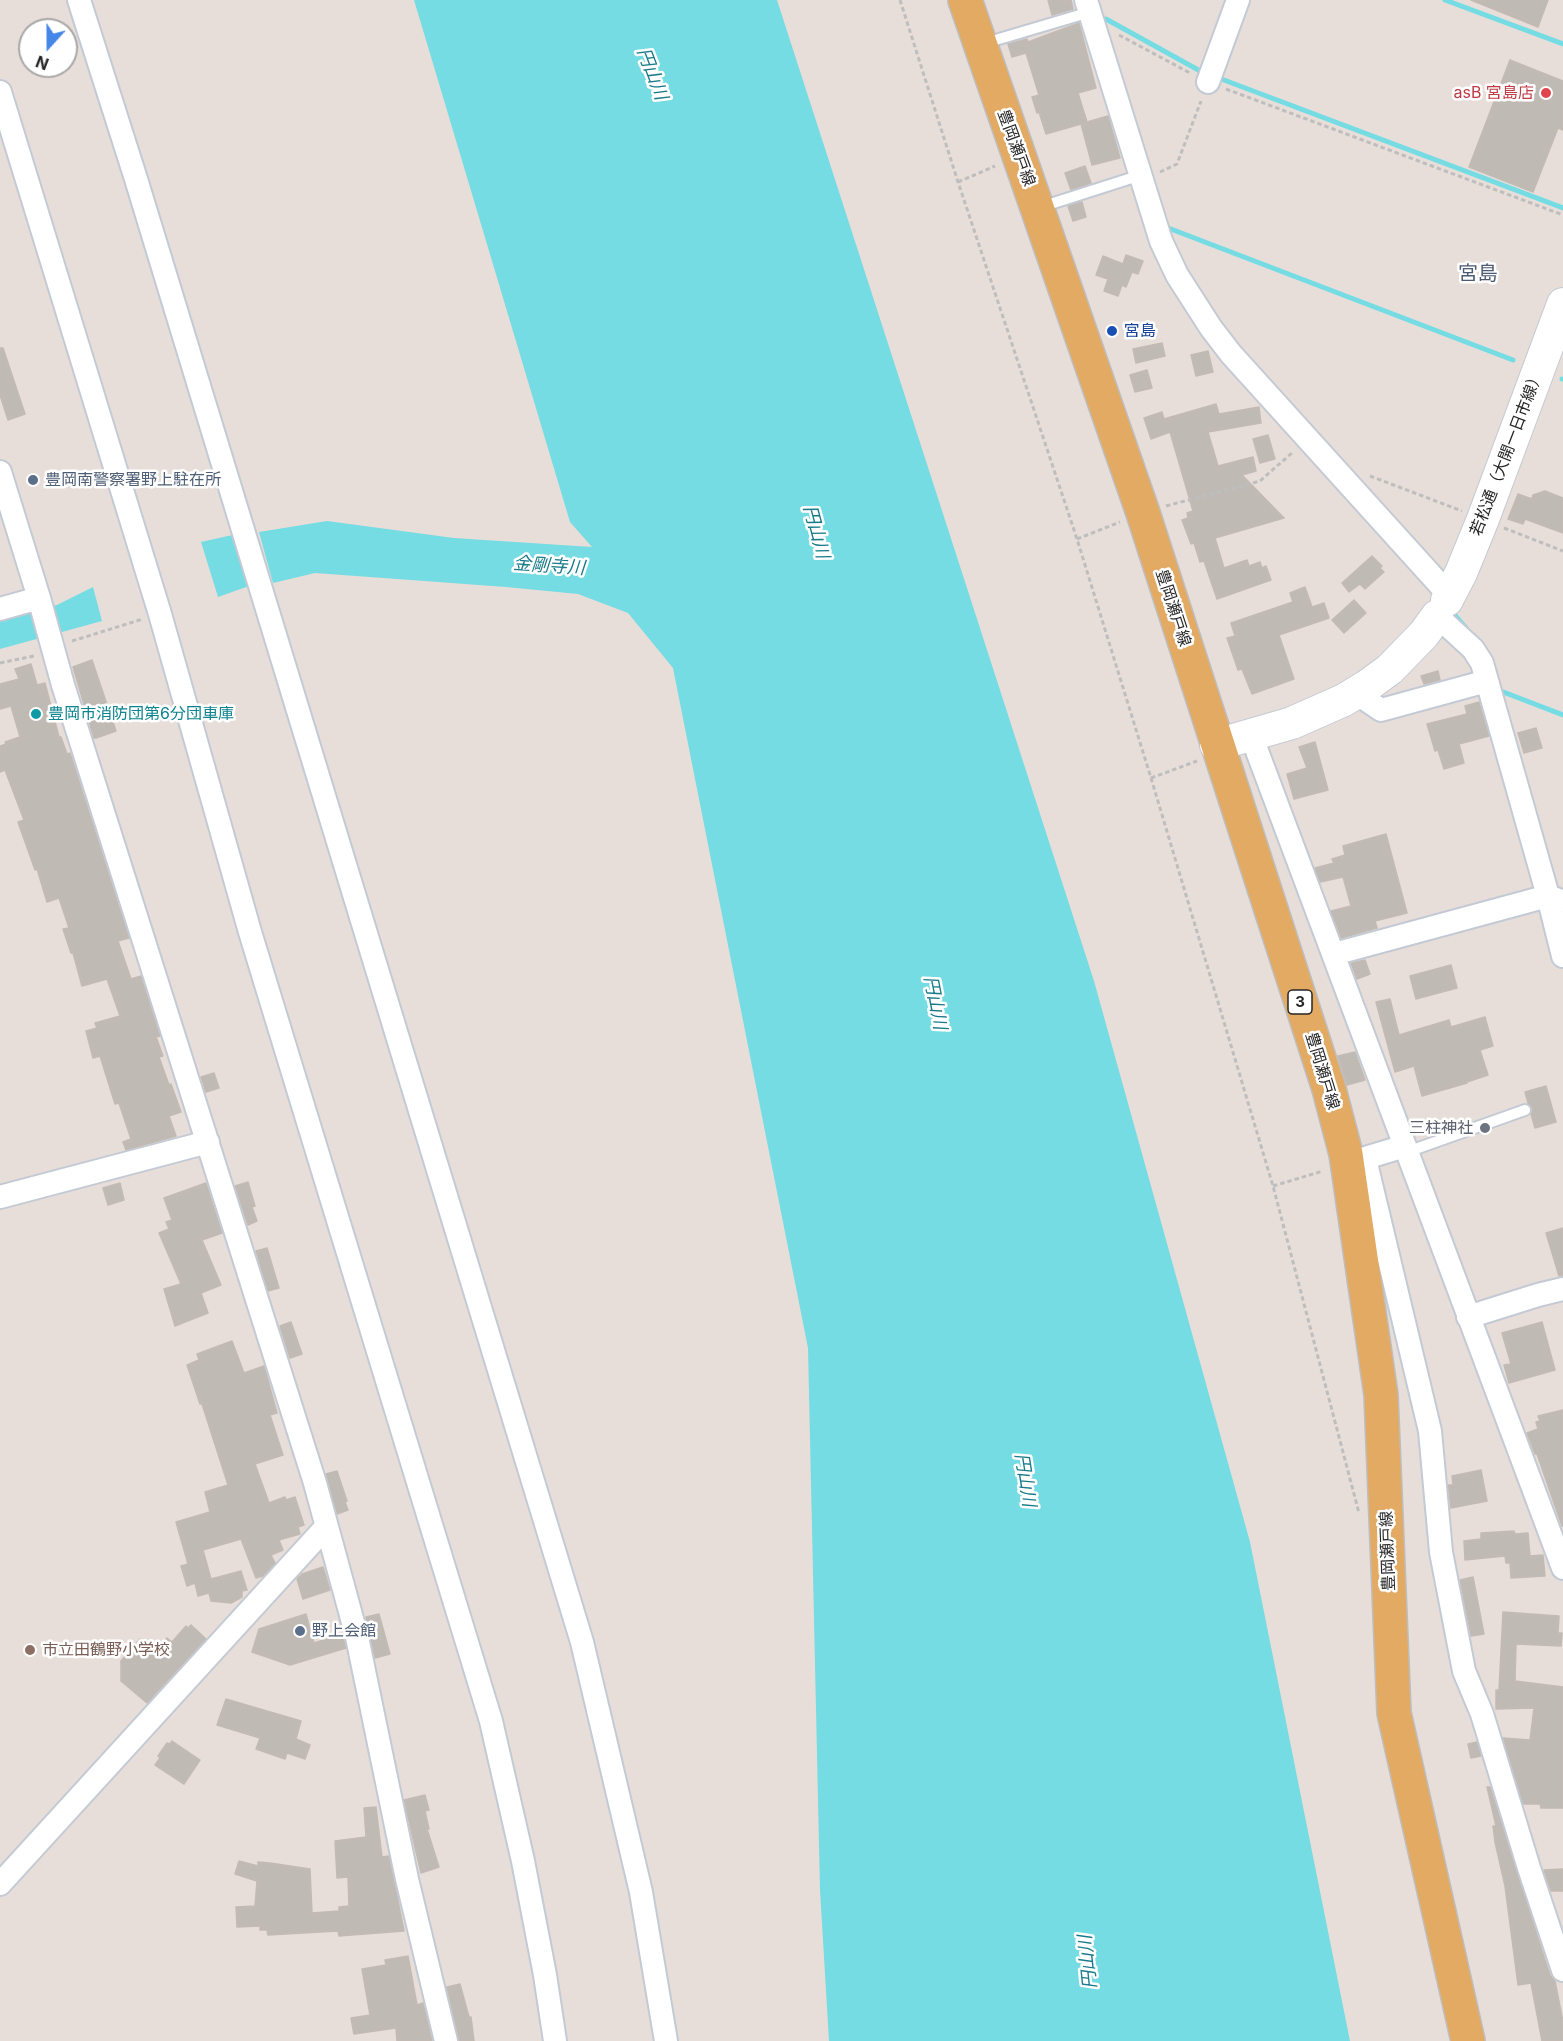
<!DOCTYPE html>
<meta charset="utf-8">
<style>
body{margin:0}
#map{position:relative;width:1563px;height:2041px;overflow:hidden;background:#e8ded9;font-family:Inter,sans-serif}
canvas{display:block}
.north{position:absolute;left:18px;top:18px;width:60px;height:60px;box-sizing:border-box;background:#fff;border:2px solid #a8a8a8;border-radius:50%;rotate:201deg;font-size:16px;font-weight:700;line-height:24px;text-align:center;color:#262626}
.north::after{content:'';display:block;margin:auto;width:21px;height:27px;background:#4586e9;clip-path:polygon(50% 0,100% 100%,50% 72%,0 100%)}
</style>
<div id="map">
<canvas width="1563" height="2041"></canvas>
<div class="north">N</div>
</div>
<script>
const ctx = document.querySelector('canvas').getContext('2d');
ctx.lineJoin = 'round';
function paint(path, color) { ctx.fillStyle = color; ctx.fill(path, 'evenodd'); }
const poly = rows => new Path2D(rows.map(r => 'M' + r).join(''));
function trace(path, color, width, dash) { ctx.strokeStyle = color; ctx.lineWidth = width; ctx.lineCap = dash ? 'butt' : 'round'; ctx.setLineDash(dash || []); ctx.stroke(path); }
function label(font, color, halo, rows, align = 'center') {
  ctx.font = font + ' Inter,"Noto Sans JP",sans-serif'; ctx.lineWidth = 5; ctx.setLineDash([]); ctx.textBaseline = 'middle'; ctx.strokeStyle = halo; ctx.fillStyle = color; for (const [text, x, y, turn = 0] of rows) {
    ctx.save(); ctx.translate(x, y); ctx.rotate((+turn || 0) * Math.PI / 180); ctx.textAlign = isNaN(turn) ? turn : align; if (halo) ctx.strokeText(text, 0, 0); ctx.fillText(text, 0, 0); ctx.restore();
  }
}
const water = poly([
 [414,0,777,0,1094,981,1250,1542,1350,2041,829,2041,820,1890,808,1348,673,668,628,613,578,594,506,587,315,573,273,583,259,532,327,521,454,538,592,547,570,522],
 [237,534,249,586,218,597,201,542],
 [93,587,102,621,0,649,0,620,57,605]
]);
const stream = poly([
 [1445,0,1563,44],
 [1106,19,1202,72],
 [1216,77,1563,208],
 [1163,226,1513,360],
 [1562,379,1563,379],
 [1450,610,1465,627],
 [1498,690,1563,715]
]);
const building = poly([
 [1048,0,1071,0,1073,9,1052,15,1048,0],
 [1471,0,1548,0,1538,27,1471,0],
 [1079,23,1096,88,1078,93,1087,122,1108,116,1120,158,1092,165,1081,124,1046,134,1039,112,1037,113,1032,97,1039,95,1026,53,1012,57,1008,44,1027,39,1028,42,1079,23],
 [1510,60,1563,81,1563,130,1558,128,1533,192,1469,167,1510,60],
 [1085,166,1091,183,1071,190,1065,173,1085,166],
 [1082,202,1086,217,1073,221,1068,206,1082,202],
 [1126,255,1143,261,1138,274,1132,272,1126,287,1122,285,1118,296,1104,291,1108,279,1096,275,1103,256,1123,264,1126,255],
 [1162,343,1165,356,1136,363,1133,349,1162,343],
 [0,348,3,348,25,414,8,420,0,395,0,348],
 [1208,351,1213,372,1196,376,1191,355,1208,351],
 [1147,370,1152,388,1135,392,1130,375,1147,370],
 [1216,404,1219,414,1259,407,1261,423,1208,432,1218,466,1253,457,1256,471,1242,475,1284,518,1215,538,1224,568,1247,560,1249,566,1260,562,1262,568,1266,566,1271,580,1217,599,1204,561,1200,562,1194,543,1191,544,1182,520,1188,518,1187,513,1193,511,1170,432,1151,439,1144,418,1162,412,1164,419,1216,404],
 [1268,435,1275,459,1260,463,1253,439,1268,435],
 [1545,491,1563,498,1563,533,1525,519,1523,524,1508,519,1518,494,1532,499,1533,495,1545,491],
 [1372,556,1382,566,1380,568,1384,572,1365,589,1360,584,1349,592,1342,583,1372,556],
 [1305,587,1312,607,1324,603,1329,618,1279,635,1294,679,1252,694,1242,669,1238,670,1227,638,1235,636,1231,623,1293,602,1290,593,1305,587],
 [1354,600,1366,613,1344,633,1332,620,1354,600],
 [92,660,116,731,96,738,94,738,73,667,92,660],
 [31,664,37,685,45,683,59,737,61,737,67,754,70,753,129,938,118,941,131,979,141,976,160,1036,156,1037,163,1056,159,1057,169,1085,171,1084,181,1112,169,1116,176,1136,126,1150,123,1142,131,1139,119,1103,115,1104,100,1056,93,1058,86,1031,97,1028,95,1023,120,1016,107,979,82,986,73,953,71,953,63,929,69,928,59,898,47,902,37,869,35,870,18,822,24,820,5,770,0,772,0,746,6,744,5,742,20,737,11,706,0,709,0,684,19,679,15,669,31,664],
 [1438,671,1440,680,1424,684,1421,676,1438,671],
 [1479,702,1489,736,1459,744,1464,763,1444,769,1438,750,1435,751,1427,724,1467,714,1465,706,1479,702],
 [1536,728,1542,748,1524,753,1518,733,1536,728],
 [1315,742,1328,790,1294,799,1287,774,1307,768,1299,747,1315,742],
 [1386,834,1407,913,1375,921,1377,928,1341,938,1331,911,1351,906,1343,877,1320,882,1315,868,1334,863,1332,859,1345,855,1343,846,1386,834],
 [1365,960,1370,974,1357,979,1351,963,1365,960],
 [1451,965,1457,988,1416,999,1410,976,1451,965],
 [1390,999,1399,1035,1449,1020,1451,1027,1485,1017,1493,1046,1480,1050,1488,1075,1467,1082,1467,1083,1422,1096,1414,1066,1395,1072,1376,1002,1390,999],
 [1355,1052,1365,1080,1347,1085,1338,1056,1355,1052],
 [214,1073,219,1088,206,1092,201,1077,214,1073],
 [1546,1086,1556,1122,1535,1128,1531,1114,1532,1108,1528,1103,1525,1092,1546,1086],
 [248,1182,255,1206,252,1207,257,1221,248,1225,235,1186,248,1182],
 [120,1183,124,1200,108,1205,103,1188,120,1183],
 [206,1183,222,1233,202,1240,221,1285,201,1293,208,1313,175,1326,164,1289,181,1284,159,1233,169,1229,166,1222,172,1220,164,1198,206,1183],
 [1563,1228,1563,1275,1559,1276,1546,1233,1563,1228],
 [267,1248,279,1288,268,1291,256,1251,267,1248],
 [291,1322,302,1354,290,1358,280,1326,291,1322],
 [1542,1322,1555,1370,1509,1383,1504,1365,1511,1364,1502,1333,1542,1322],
 [232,1341,244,1373,264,1366,277,1413,270,1415,283,1455,255,1464,269,1503,285,1497,286,1500,295,1497,304,1525,298,1527,300,1534,279,1540,283,1550,271,1555,275,1563,263,1576,256,1578,241,1539,203,1550,211,1579,241,1571,247,1590,242,1591,242,1597,231,1603,211,1601,209,1593,198,1596,195,1583,187,1586,181,1566,188,1564,176,1522,210,1512,205,1492,228,1485,202,1404,200,1404,187,1365,199,1360,197,1354,232,1341],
 [1563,1410,1563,1526,1562,1526,1537,1454,1535,1454,1527,1433,1538,1429,1536,1422,1540,1421,1538,1416,1563,1410],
 [1481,1470,1487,1501,1451,1508,1448,1485,1453,1485,1452,1476,1481,1470],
 [337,1471,347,1501,345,1502,348,1510,337,1514,326,1474,337,1471],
 [1514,1531,1515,1534,1528,1533,1530,1556,1543,1555,1545,1576,1511,1578,1510,1563,1506,1563,1505,1556,1465,1560,1464,1541,1481,1539,1481,1533,1514,1531],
 [323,1567,330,1590,303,1599,297,1579,302,1574,323,1567],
 [1473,1577,1484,1634,1471,1636,1460,1580,1473,1577],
 [1503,1612,1559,1616,1558,1633,1562,1633,1561,1646,1516,1644,1515,1681,1563,1687,1563,1808,1541,1808,1540,1804,1523,1804,1503,1738,1530,1740,1534,1708,1496,1709,1496,1690,1499,1690,1503,1612],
 [306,1614,314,1643,342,1634,346,1648,290,1665,252,1652,259,1629,306,1614],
 [379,1614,390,1654,375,1658,366,1617,379,1614],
 [191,1625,206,1639,147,1703,121,1681,121,1661,140,1639,155,1652,167,1638,172,1642,186,1626,188,1628,191,1625],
 [226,1699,301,1721,296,1739,310,1745,305,1759,287,1753,285,1759,256,1749,260,1738,217,1725,226,1699],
 [172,1741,200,1760,184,1784,155,1765,160,1758,158,1756,167,1743,170,1744,172,1741],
 [1477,1742,1481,1756,1471,1758,1468,1744,1477,1742],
 [1487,1787,1490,1787,1545,1960,1550,1975,1555,1981,1563,2022,1563,2041,1542,2041,1531,1983,1518,1985,1505,1886,1495,1842,1493,1826,1496,1826,1487,1787],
 [425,1795,429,1810,425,1811,429,1829,427,1829,439,1867,421,1873,404,1800,425,1795],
 [376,1807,382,1857,389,1856,404,1931,339,1936,338,1931,268,1935,267,1930,260,1930,260,1926,237,1927,236,1907,255,1906,257,1881,235,1874,239,1861,258,1866,258,1862,270,1863,310,1869,312,1913,339,1911,339,1907,349,1906,348,1877,337,1878,335,1841,366,1837,364,1808,376,1807],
 [1563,1869,1563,1891,1551,1891,1544,1870,1563,1869],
 [408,1956,417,2005,423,2003,432,2041,397,2041,396,2028,354,2034,351,2018,370,2015,362,1969,386,1965,385,1960,408,1956],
 [460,1984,469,2017,471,2017,474,2041,459,2041,447,1987,460,1984]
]);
const path = poly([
 [900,0,958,182,1077,539,1151,778,1273,1186,1359,1513],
 [1119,35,1190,73],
 [1226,89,1563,215],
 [1160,172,1177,164,1201,101],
 [958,182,995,166],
 [1370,476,1462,511],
 [1166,506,1260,481,1293,452],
 [1504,528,1563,551],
 [1077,539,1120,522],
 [72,641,143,619],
 [0,663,34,656],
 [1151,778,1197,761],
 [1273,1186,1323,1171]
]);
const lane = poly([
 [982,44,1090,12],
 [1041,207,1141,175],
 [1407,1152,1525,1110]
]);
const street = poly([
 [79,0,136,179,582,1642,641,1892,666,2041],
 [1086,0,1161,241,1177,275,1211,328,1231,354,1450,596],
 [1208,82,1238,0],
 [0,92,160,614,250,932,491,1721,523,1861,545,1975,555,2041],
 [0,472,39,598,63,685,315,1483,357,1637,407,1879,446,2041],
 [0,609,39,598],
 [1437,616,1473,649,1482,663,1548,896,1563,956],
 [1356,693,1381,710,1487,681],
 [1251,735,1563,1568],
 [1334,954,1548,896,1561,901],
 [1365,1159,1430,1431,1441,1552,1464,1671,1482,1714,1529,1868,1563,1970],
 [1352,1162,1405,1146],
 [0,1197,208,1142],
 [1468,1317,1538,1295,1563,1289],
 [0,1884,326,1527]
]);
const secondary = poly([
 [1447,600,1461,573,1483,519,1563,304],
 [1216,745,1292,723,1344,700,1367,686,1390,669,1424,634,1437,616]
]);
const primary = poly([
 [965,0,1143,513,1329,1089,1346,1154,1381,1395,1394,1713,1468,2041]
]);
const markers = [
 [1546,93,6,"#e0444e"],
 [1112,331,6,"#1a4fb4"],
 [33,480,6,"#5c6f8a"],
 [36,714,6,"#0f9aa8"],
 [1485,1128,6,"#6b7280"],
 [300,1631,6,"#5c6f8a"],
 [30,1650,6,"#8d6e63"]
];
const shields = [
 [1300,1002,24]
];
const shieldNames = [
 ["3",1300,1002]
];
const healthNames = [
 ["asB 宮島店",1534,93]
];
const streetNames = [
 ["豊岡瀬戸線",1016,148,70],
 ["若松通（大開一日市線）",1507,453,-69],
 ["豊岡瀬戸線",1173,608,72],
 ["豊岡瀬戸線",1322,1071,73],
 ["豊岡瀬戸線",1388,1551,-92]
];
const transitNames = [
 ["宮島",1124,331]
];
const serviceNames = [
 ["豊岡南警察署野上駐在所",45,480],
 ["野上会館",312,1631]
];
const cultureNames = [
 ["豊岡市消防団第6分団車庫",48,714]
];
const worshipNames = [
 ["三柱神社",1473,1128]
];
const educationNames = [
 ["市立田鶴野小学校",42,1650]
];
const waterNames = [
 ["円山川",652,74,69],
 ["円山川",816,532,75],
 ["金剛寺川",549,566,4],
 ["円山川",935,1003,79],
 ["円山川",1025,1480,81],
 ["円山川",1088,1962,-96]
];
const quarterNames = [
 ["宮島",1478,274]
];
paint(water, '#74dce2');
trace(stream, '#74dce2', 5);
paint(building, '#c0bab5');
trace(building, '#c3bab3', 1.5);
trace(lane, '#c4cad4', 14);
trace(street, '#c4cad4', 26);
trace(secondary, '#c4cad4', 34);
trace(primary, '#bebebe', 36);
trace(path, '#bebebe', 3, [4.5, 3]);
trace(lane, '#fff', 10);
trace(street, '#fff', 22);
trace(secondary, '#fff', 32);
trace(primary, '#e3aa63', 33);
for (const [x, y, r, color] of markers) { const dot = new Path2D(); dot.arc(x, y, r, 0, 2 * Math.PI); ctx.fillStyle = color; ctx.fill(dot); trace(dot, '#fff', 2); }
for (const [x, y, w] of shields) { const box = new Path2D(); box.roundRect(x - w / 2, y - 12, w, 24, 4.5); ctx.fillStyle = '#fff'; ctx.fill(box); trace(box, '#262626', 1.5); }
label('bold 15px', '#262626', null, shieldNames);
label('16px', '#be3a42', '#fff', healthNames, 'right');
label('16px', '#262626', '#fff', streetNames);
label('16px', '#164399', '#fff', transitNames, 'left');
label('16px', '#4e5e75', '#fff', serviceNames, 'left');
label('16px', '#0d838f', '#fff', cultureNames, 'left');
label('16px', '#5b616d', '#fff', worshipNames, 'right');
label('16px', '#785e54', '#fff', educationNames, 'left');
label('italic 18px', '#187a89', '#fff', waterNames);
label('20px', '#4c5b72', '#fff', quarterNames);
</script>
